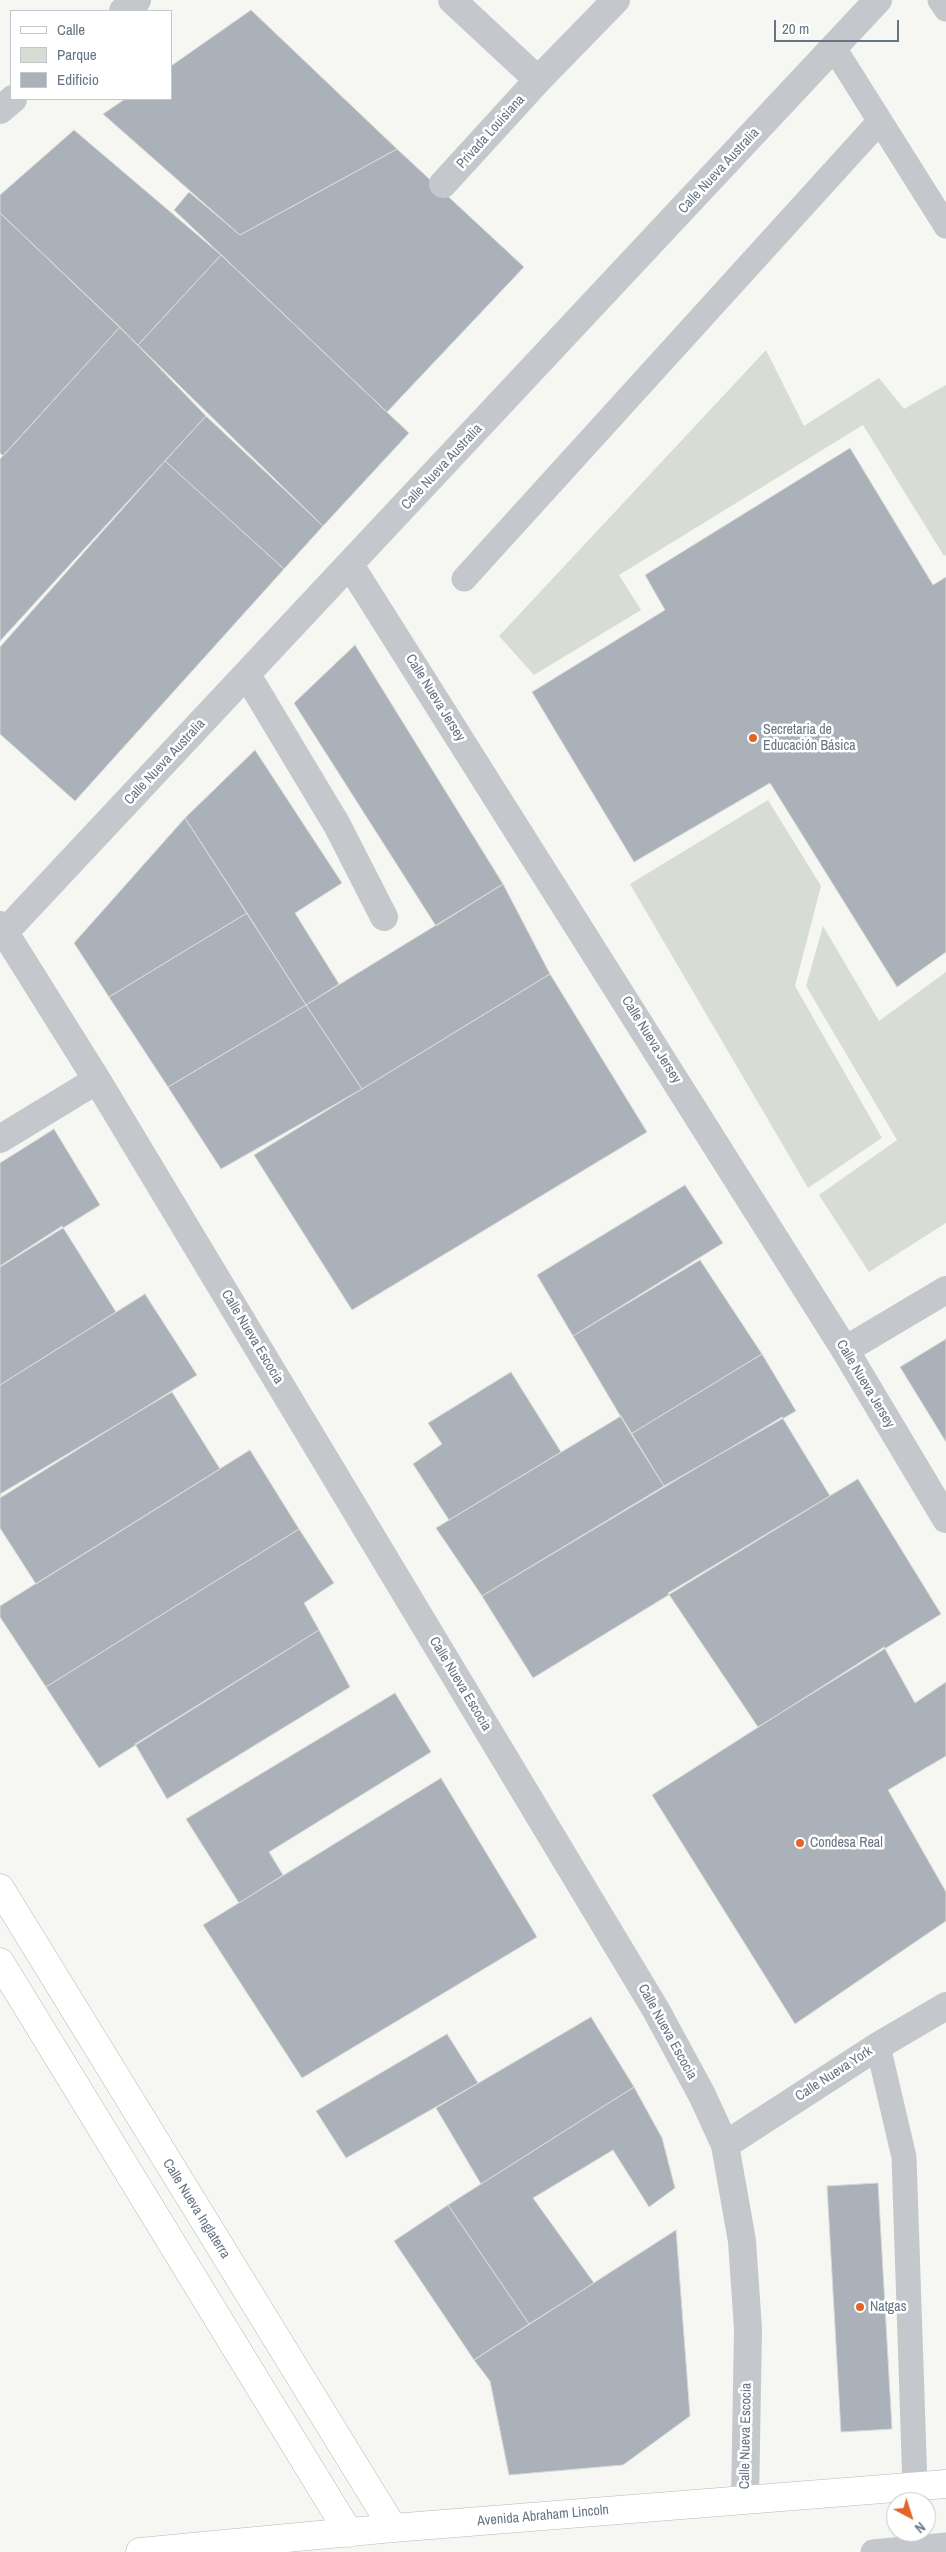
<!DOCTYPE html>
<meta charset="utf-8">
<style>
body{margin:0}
#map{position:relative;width:946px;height:2552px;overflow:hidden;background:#f6f7f3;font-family:"Archivo Narrow",sans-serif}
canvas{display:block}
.legend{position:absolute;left:10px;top:10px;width:162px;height:90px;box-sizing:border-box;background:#fff;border:1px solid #c2c7ce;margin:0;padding:6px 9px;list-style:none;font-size:15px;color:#667484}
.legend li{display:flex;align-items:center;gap:10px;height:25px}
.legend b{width:25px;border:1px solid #c2c7ce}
.north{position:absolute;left:886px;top:2492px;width:50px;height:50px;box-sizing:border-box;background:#fff;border:1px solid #c2c7ce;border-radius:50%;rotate:140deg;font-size:14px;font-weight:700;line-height:20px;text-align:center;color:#667484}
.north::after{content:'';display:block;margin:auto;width:18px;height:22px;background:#e16529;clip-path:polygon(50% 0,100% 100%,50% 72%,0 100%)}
.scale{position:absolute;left:774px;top:20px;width:125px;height:22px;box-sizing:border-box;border:2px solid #667484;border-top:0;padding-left:6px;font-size:15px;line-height:18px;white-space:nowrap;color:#667484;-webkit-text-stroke:4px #fff;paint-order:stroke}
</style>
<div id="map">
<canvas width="946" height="2552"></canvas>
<ul class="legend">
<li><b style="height:6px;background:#fff"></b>Calle</li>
<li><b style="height:14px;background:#d7ddd4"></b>Parque</li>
<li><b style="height:14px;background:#aab1b8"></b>Edificio</li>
</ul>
<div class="north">N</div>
<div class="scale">20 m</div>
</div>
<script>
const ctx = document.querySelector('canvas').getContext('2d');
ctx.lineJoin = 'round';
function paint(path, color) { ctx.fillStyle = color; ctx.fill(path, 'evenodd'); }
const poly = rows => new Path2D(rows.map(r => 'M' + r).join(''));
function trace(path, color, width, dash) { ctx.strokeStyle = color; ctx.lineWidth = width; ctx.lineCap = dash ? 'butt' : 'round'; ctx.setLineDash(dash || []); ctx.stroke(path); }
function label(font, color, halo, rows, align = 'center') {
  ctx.font = font + ' "Archivo Narrow",sans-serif'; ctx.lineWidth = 5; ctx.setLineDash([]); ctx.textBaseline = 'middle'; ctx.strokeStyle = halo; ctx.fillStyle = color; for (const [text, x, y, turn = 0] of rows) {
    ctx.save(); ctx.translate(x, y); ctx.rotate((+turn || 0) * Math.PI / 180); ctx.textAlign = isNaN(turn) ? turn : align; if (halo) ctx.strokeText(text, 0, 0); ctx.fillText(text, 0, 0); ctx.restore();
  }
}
const green = poly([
 [766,350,804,426,879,378,904,409,946,385,946,555,944,556,863,425,619,575,641,610,534,675,499,636],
 [768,800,821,886,795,986,882,1138,808,1188,630,884],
 [823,926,879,1021,946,972,946,1223,869,1272,819,1195,897,1140,806,986]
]);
const building = poly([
 [251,10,397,149,240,235,103,114,125,99,171,99,171,66,251,10],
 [74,130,221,255,138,345,0,213,0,195,74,130],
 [397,149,524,267,387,412,174,210,189,192,240,235,397,149],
 [0,213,120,327,3,456,0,453,0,213],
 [221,255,409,433,323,526,138,345,221,255],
 [120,327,206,416,0,641,0,459,120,327],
 [206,416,323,526,284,569,165,461,206,416],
 [850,448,933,585,946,577,946,952,897,987,770,783,634,862,532,692,665,610,645,575,850,448],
 [165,461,284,569,75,801,0,734,0,647,165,461],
 [355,645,503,884,436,926,294,703,355,645],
 [255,750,342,883,295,913,339,984,306,1005,185,818,255,750],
 [185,818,247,913,109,997,74,943,185,818],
 [503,884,550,974,362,1089,306,1005,503,884],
 [247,913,306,1005,168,1087,109,997,247,913],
 [550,974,647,1132,352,1310,254,1155,550,974],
 [306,1005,362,1089,221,1169,168,1087,306,1005],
 [54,1129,100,1205,0,1267,0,1163,54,1129],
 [685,1185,723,1243,573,1336,537,1275,685,1185],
 [62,1226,116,1312,0,1385,0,1266,62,1226],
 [700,1260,762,1354,631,1434,573,1336,700,1260],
 [145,1294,197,1375,0,1498,0,1385,145,1294],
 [946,1339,946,1442,900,1367,946,1339],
 [762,1354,796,1411,664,1486,631,1434,762,1354],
 [511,1372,561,1452,449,1520,413,1464,442,1444,428,1423,511,1372],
 [172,1392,220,1469,36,1584,0,1528,0,1494,172,1392],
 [621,1416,664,1486,482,1596,436,1528,621,1416],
 [782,1417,830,1496,533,1678,482,1596,782,1417],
 [250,1450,299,1529,46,1687,0,1617,0,1606,250,1450],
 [858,1479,941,1614,758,1727,668,1593,858,1479],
 [299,1529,334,1583,304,1603,319,1630,99,1768,46,1687,299,1529],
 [319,1630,350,1687,167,1799,135,1744,319,1630],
 [884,1647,915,1703,946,1682,946,1756,888,1790,946,1892,946,1921,795,2024,652,1795,884,1647],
 [395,1693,431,1752,269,1852,283,1875,239,1903,186,1819,395,1693],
 [441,1778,537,1937,302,2078,203,1925,441,1778],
 [591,2017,634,2087,481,2184,436,2108,591,2017],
 [447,2034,478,2083,346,2158,316,2111,447,2034],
 [634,2087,662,2138,675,2188,649,2207,613,2150,533,2198,594,2283,529,2324,448,2205,634,2087],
 [878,2183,892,2429,841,2432,827,2186,878,2183],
 [448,2205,529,2324,474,2360,394,2241,448,2205],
 [676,2230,690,2416,623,2465,509,2475,490,2381,474,2360,676,2230]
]);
const lane = poly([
 [940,0,946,9],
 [834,48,946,226],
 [464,579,880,121],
 [878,2046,904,2157,915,2486],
 [873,2552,946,2545]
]);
const street = poly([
 [452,0,538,80],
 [123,11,137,0],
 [0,110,13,99],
 [443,184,538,80,616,0],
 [350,565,845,1350,946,1519],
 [247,675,337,825,384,917],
 [0,925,97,1080,656,2010,702,2095,725,2145,742,2241,748,2329,745,2500],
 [5,932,878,0],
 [0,1139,97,1080],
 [845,1350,946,1290],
 [725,2145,878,2046,946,2006]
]);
const secondary = poly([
 [0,1888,393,2528],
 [0,1962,349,2533],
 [140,2552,393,2528,946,2484]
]);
const markers = [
 [753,738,5,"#e16529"],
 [800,1843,5,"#e16529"],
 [860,2307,5,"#e16529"]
];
const streetNames = [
 ["Privada Louisiana",491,132,-48],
 ["Calle Nueva Australia",719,171,-47],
 ["Calle Nueva Australia",442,467,-47],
 ["Calle Nueva Jersey",435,698,58],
 ["Calle Nueva Australia",165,762,-47],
 ["Calle Nueva Jersey",651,1040,58],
 ["Calle Nueva Escocia",252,1337,59],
 ["Calle Nueva Jersey",865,1384,59],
 ["Calle Nueva Escocia",460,1684,59],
 ["Calle Nueva Escocia",667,2032,61],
 ["Calle Nueva York",834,2074,-33],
 ["Calle Nueva Inglaterra",196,2209,58],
 ["Calle Nueva Escocia",746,2436,-89],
 ["Avenida Abraham Lincoln",543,2516,-5]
];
const poiNames = [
 ["Secretaria de",763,730],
 ["Educación Básica",763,746],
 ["Condesa Real",810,1843],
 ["Natgas",870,2307]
];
paint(green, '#d7ddd4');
paint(building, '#aab1b8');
trace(building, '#d8d8d6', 1);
trace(secondary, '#b4b9be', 29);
trace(lane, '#c4c7cb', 25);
trace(street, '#c4c7cb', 28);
trace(secondary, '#fff', 28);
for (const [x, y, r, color] of markers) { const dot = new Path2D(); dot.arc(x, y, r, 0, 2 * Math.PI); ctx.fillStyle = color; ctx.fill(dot); trace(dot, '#fff', 2); }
label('14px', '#667484', '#fff', streetNames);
label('14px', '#667484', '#fff', poiNames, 'left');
</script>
